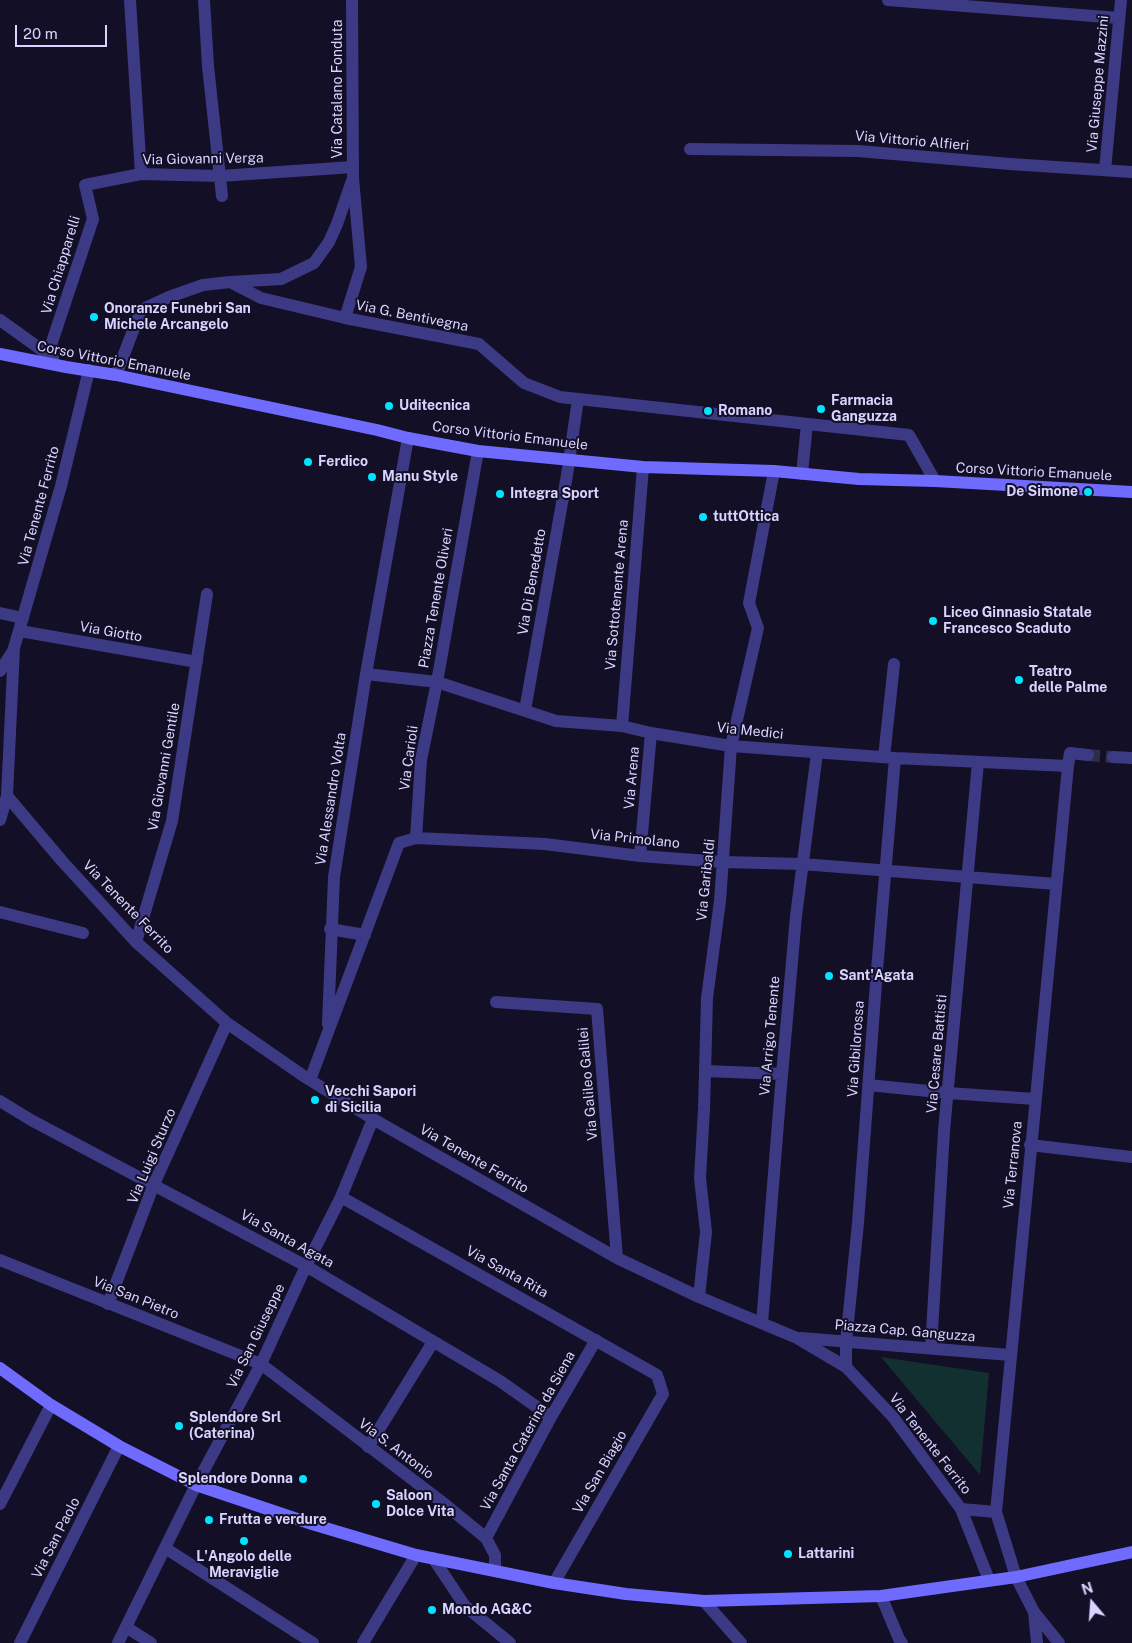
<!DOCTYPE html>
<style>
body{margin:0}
#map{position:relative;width:1132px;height:1643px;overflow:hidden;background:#130f26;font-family:"Public Sans",sans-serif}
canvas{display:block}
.north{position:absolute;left:1067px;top:1578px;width:50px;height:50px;-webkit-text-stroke:4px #130f26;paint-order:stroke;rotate:342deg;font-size:14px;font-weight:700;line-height:20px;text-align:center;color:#d9d4ff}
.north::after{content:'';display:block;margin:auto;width:18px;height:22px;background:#d9d4ff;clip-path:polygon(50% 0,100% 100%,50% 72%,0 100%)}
.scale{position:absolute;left:15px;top:25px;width:92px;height:22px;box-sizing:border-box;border:2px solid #d9d4ff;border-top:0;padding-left:6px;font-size:15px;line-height:18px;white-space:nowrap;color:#d9d4ff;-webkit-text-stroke:4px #130f26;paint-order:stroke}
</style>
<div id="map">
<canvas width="1132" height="1643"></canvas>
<div class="north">N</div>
<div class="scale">20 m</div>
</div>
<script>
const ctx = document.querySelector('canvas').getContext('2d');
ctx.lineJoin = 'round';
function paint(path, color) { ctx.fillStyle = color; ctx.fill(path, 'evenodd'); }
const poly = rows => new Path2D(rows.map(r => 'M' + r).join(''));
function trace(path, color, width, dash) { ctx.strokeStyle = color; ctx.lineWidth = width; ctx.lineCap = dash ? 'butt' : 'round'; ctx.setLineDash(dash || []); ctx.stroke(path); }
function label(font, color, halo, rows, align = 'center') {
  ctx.font = font + ' "Public Sans",sans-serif'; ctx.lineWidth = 4; ctx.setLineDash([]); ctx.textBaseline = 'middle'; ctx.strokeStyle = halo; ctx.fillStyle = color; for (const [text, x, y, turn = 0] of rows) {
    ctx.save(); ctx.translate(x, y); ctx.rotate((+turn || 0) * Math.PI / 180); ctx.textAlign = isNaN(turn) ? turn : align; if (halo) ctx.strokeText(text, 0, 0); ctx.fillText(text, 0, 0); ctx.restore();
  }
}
const green = poly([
 [881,1357,989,1373,980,1475]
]);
const minorTunnel = poly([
 [1088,755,1113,757]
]);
const minor = poly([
 [130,0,141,174],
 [204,0,208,66,222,196],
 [888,0,1119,18],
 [690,149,858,151,1010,164,1132,172],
 [1105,170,1121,0],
 [230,282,261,298,345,318,479,344,524,383,560,397,909,435,935,481],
 [345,318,361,267,353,178,352,0],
 [0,320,53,358],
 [48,354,93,219,85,185,141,174,220,176,353,167],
 [89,370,61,486,14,648,7,796,62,861,136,942,227,1023,305,1077,373,1119,617,1258,699,1297,797,1338,846,1367,893,1417,961,1509,989,1580],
 [116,375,141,310,169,297,203,285,230,282,281,279,314,263,329,242,337,224,353,178],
 [802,474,807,424],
 [0,613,23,618],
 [20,631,197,662],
 [0,671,13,651],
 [366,674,437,682,556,721,622,726,651,733,731,746,895,758,1068,766],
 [525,710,567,475,578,399],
 [622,726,643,467],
 [884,757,894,664],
 [1113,757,1132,758],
 [0,820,7,796],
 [416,838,421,760,437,682,478,451],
 [640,856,651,733],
 [0,912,83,933],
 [330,929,365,935],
 [136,942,172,821,207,594],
 [496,1002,597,1009,617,1258],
 [328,1024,334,877,366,674,408,438],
 [705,1071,782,1074],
 [310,1080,399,843,416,838,545,844,640,856,723,862,802,864,1056,884],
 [868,1085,948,1093,1035,1099],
 [0,1101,31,1120,306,1266,500,1381,551,1417],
 [1030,1145,1132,1157],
 [341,1197,657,1375,663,1394,554,1583],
 [0,1260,261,1364,442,1502,486,1538,495,1555,495,1570],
 [699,1297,706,1232,700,1178,704,1109,707,998,720,901,731,746,758,628,749,603,774,471],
 [108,1304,154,1184,227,1023],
 [762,1323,780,1098,796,916,817,753],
 [801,1338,1010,1355],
 [931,1348,944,1131,978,762],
 [846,1367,846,1342,858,1223,877,970,895,758],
 [368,1447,433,1342],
 [0,1504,51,1405],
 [961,1509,996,1512],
 [486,1538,551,1417,596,1340],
 [165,1548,313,1643],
 [433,1558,465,1606,510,1643],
 [881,1596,899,1639,902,1643],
 [704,1601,741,1643],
 [1034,1612,1059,1643],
 [126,1627,151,1643],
 [20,1643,119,1446],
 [118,1643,196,1485,261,1364,306,1266,341,1197,373,1119],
 [363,1643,416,1555],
 [1037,1643,1034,1612,1016,1577,996,1512,1068,766,1070,753,1088,755]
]);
const secondary = poly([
 [0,354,66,367,116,375,377,430,408,438,478,451,643,467,774,471,859,479,935,481,1132,492],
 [0,1368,51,1405,119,1446,196,1485,312,1524,416,1555,554,1583,626,1594,704,1601,881,1596,1016,1577,1132,1552]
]);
const markers = [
 [94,317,5,"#00e5ff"],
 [389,406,5,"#00e5ff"],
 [821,409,5,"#00e5ff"],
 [708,411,5,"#00e5ff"],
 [308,462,5,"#00e5ff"],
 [372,477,5,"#00e5ff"],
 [1088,492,5,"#00e5ff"],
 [500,494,5,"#00e5ff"],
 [703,517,5,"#00e5ff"],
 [933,621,5,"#00e5ff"],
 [1019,680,5,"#00e5ff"],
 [829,976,5,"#00e5ff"],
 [315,1100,5,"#00e5ff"],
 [179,1426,5,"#00e5ff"],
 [303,1479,5,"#00e5ff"],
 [376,1504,5,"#00e5ff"],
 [209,1520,5,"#00e5ff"],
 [244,1541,5,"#00e5ff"],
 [788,1554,5,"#00e5ff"],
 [432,1610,5,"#00e5ff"]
];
const streetNames = [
 ["Via Giuseppe Mazzini",1098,84,-85],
 ["Via Catalano Fonduta",338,89,-90],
 ["Via Vittorio Alfieri",912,141,5],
 ["Via Giovanni Verga",203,159,-1],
 ["Via Chiapparelli",61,265,-73],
 ["Via G. Bentivegna",412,316,11],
 ["Corso Vittorio Emanuele",114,361,11],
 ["Corso Vittorio Emanuele",510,436,7],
 ["Corso Vittorio Emanuele",1034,472,3],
 ["Via Tenente Ferrito",39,506,-75],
 ["Via Di Benedetto",532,582,-80],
 ["Via Sottotenente Arena",617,595,-85],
 ["Piazza Tenente Oliveri",436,598,-80],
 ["Via Giotto",111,632,10],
 ["Via Medici",750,731,6],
 ["Via Carioli",409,758,-82],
 ["Via Giovanni Gentile",164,767,-80],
 ["Via Arena",632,778,-85],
 ["Via Alessandro Volta",331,799,-81],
 ["Via Primolano",635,839,6],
 ["Via Garibaldi",706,880,-84],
 ["Via Tenente Ferrito",128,907,46],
 ["Via Arrigo Tenente",770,1036,-85],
 ["Via Gibilorossa",856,1049,-86],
 ["Via Cesare Battisti",937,1054,-85],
 ["Via Galileo Galilei",588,1084,-95],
 ["Via Luigi Sturzo",152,1156,-67],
 ["Via Tenente Ferrito",474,1159,30],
 ["Via Terranova",1013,1165,-84],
 ["Via Santa Agata",287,1239,29],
 ["Via Santa Rita",507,1272,29],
 ["Via San Pietro",136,1298,22],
 ["Piazza Cap. Ganguzza",905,1331,5],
 ["Via San Giuseppe",256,1336,-64],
 ["Via Santa Caterina da Siena",528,1431,-61],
 ["Via Tenente Ferrito",930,1444,52],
 ["Via S. Antonio",396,1449,37],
 ["Via San Biagio",600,1472,-60],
 ["Via San Paolo",56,1538,-63]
];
const poiNames = [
 ["Onoranze Funebri San",104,309],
 ["Michele Arcangelo",104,325],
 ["Farmacia",831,401],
 ["Ganguzza",831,417],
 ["Uditecnica",399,406],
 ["Romano",718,411],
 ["Ferdico",318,462],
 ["Manu Style",382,477],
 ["De Simone",1078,492,"right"],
 ["Integra Sport",510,494],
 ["tuttOttica",713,517],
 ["Liceo Ginnasio Statale",943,613],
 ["Francesco Scaduto",943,629],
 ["Teatro",1029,672],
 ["delle Palme",1029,688],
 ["Sant'Agata",839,976],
 ["Vecchi Sapori",325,1092],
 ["di Sicilia",325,1108],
 ["Splendore Srl",189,1418],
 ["(Caterina)",189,1434],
 ["Splendore Donna",293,1479,"right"],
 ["Saloon",386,1496],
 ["Dolce Vita",386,1512],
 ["Frutta e verdure",219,1520],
 ["Lattarini",798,1554],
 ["L'Angolo delle",244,1557,"center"],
 ["Meraviglie",244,1573,"center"],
 ["Mondo AG&C",442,1610]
];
paint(green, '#12302f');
trace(minorTunnel, '#312d47', 12, [12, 6]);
trace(minor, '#3d3a85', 12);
trace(secondary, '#6f6bff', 12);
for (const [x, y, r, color] of markers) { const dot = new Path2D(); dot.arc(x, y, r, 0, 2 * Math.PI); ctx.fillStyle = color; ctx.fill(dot); trace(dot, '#130f26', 2); }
label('14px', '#d9d4ff', '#130f26', streetNames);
label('bold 14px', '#d9d4ff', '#130f26', poiNames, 'left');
</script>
